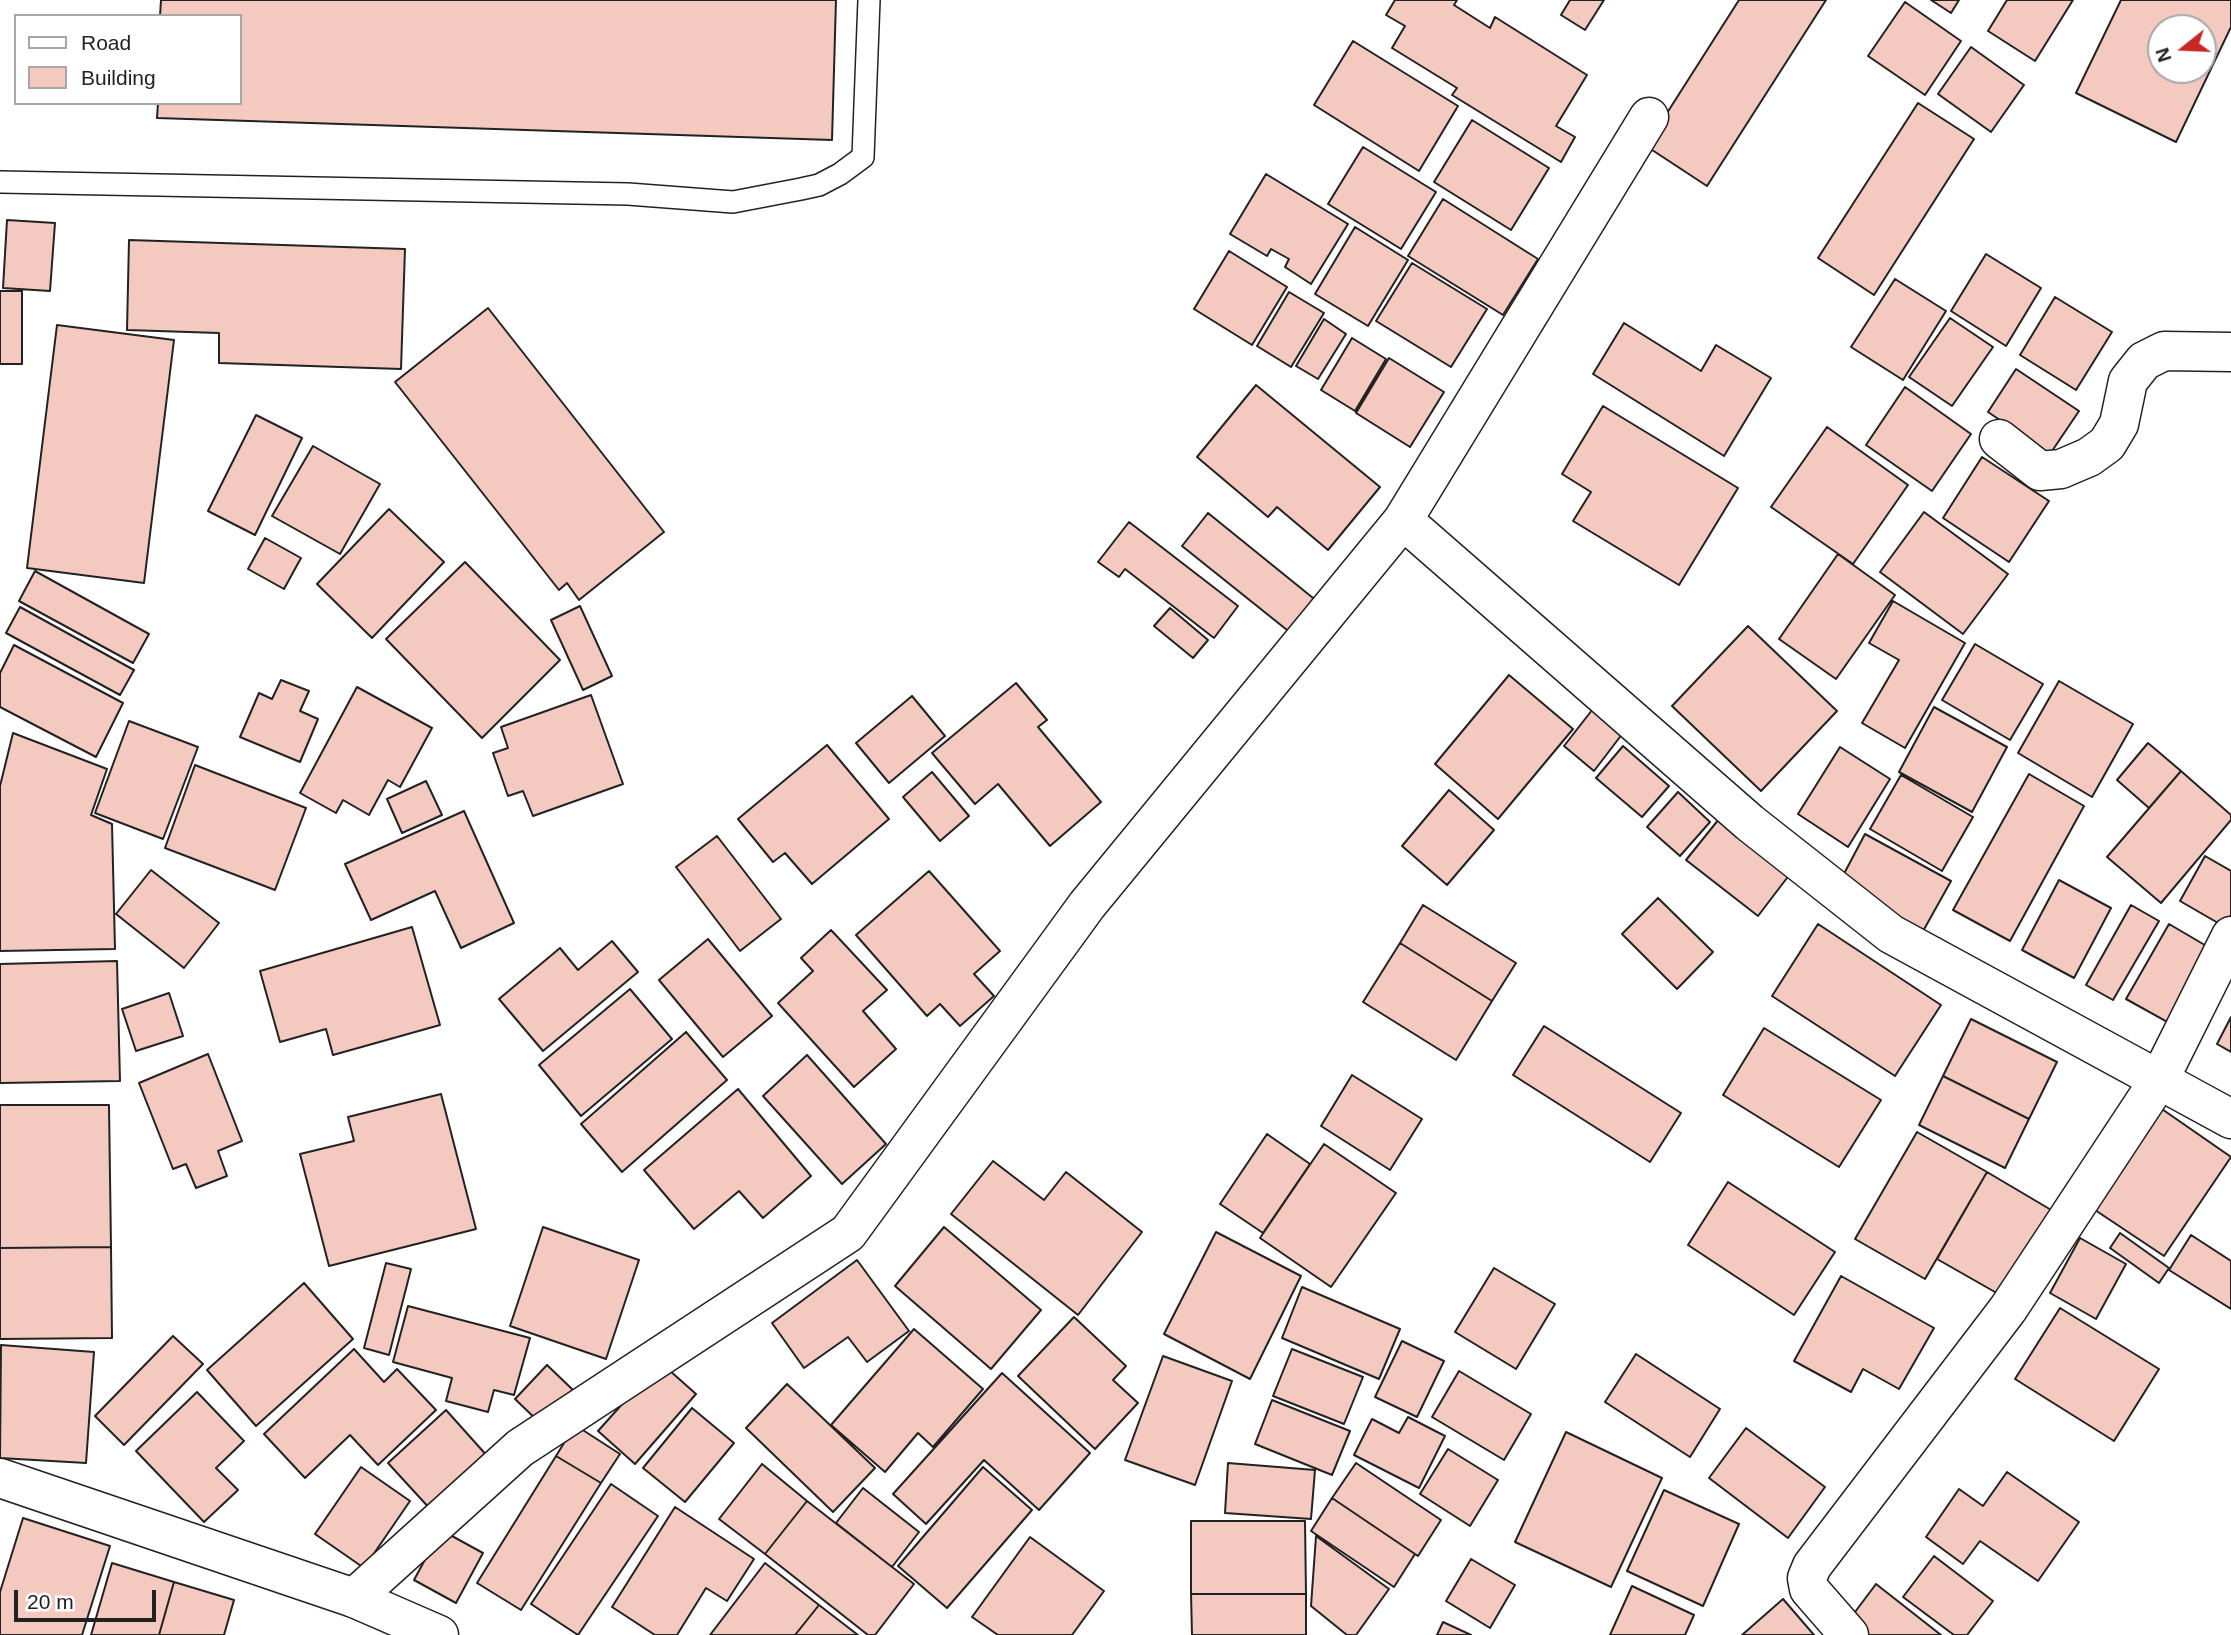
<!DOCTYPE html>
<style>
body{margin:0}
#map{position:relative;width:2231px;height:1635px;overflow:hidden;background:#fff;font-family:Arial,sans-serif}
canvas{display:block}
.legend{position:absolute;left:14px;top:14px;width:228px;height:91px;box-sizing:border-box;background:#fff;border:2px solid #a7a7a7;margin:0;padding:9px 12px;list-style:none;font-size:21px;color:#222}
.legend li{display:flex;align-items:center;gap:14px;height:35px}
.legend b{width:35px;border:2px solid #a7a7a7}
.north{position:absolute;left:2147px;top:14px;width:70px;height:70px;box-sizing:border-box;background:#fff;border:2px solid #a7a7a7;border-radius:50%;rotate:252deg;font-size:19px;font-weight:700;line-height:28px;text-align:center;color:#222}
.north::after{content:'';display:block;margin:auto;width:24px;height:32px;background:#c62828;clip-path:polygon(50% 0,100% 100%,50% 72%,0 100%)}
.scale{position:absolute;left:14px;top:1590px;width:142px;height:32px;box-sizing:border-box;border:4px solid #222;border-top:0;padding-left:9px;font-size:21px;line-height:24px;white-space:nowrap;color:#222;-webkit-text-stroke:5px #fff;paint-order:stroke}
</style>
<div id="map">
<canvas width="2231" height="1635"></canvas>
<ul class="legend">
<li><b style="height:9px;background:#fff"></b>Road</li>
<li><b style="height:19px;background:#f3c9c0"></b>Building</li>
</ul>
<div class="north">N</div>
<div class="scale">20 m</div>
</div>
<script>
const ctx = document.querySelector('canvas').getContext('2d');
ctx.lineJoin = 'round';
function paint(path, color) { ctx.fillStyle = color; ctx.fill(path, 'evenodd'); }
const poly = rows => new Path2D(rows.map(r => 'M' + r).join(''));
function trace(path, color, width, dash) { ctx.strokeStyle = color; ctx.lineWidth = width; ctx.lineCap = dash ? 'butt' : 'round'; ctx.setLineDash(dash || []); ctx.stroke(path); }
const building = poly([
 [161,0,836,0,832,140,157,118,158,103,240,103,240,16,160,16,161,0],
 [1395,0,1457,0,1454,5,1490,28,1495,17,1587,75,1556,126,1575,137,1561,162,1452,95,1457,88,1392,48,1405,26,1386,15,1395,0],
 [1570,0,1604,0,1585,30,1561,15,1570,0],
 [1739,0,1826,0,1707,186,1646,146,1739,0],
 [1931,0,1959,0,1951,13,1931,0],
 [2007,0,2073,0,2035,61,1988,31,2007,0],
 [2121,0,2231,0,2231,27,2176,142,2076,93,2121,0],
 [2161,28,2203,28,2203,70,2161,70,2161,28],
 [1905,2,1961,41,1925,95,1868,56,1905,2],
 [1353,41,1458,106,1419,171,1314,105,1353,41],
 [1971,47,2024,85,1991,132,1938,94,1971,47],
 [1918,103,1974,139,1874,295,1818,258,1918,103],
 [1472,120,1549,168,1511,230,1434,182,1472,120],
 [1363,147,1436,192,1401,249,1328,204,1363,147],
 [1266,174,1348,224,1311,284,1285,267,1289,259,1271,249,1267,256,1230,234,1266,174],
 [1443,199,1538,259,1503,315,1408,256,1443,199],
 [7,220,55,223,50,291,3,288,7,220],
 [1355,227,1408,260,1368,326,1315,294,1355,227],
 [129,240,405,249,401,369,219,363,219,333,127,330,129,240],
 [1229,251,1287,287,1252,345,1194,309,1229,251],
 [1986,254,2041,288,2006,346,1951,311,1986,254],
 [1412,263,1487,309,1451,367,1376,321,1412,263],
 [1895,279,1946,311,1903,380,1851,347,1895,279],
 [0,291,22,291,22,364,0,364,0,291],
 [1289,292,1324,313,1291,367,1257,346,1289,292],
 [2055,297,2112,332,2076,390,2020,355,2055,297],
 [488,308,664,532,579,600,567,583,559,590,395,382,488,308],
 [1950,318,1993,347,1952,406,1909,377,1950,318],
 [1324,319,1346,334,1318,379,1296,366,1324,319],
 [1624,323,1701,371,1716,345,1771,378,1724,456,1593,374,1624,323],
 [57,325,174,340,144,583,27,568,57,325],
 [1352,338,1386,359,1355,411,1321,390,1352,338],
 [1389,358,1444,392,1410,447,1356,413,1389,358],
 [2016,369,2079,411,2050,454,1988,412,2016,369],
 [1256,385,1380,487,1328,550,1277,507,1268,517,1197,457,1256,385],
 [1905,387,1971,434,1932,491,1866,445,1905,387],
 [1603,406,1738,488,1679,585,1573,521,1591,492,1562,474,1603,406],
 [256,415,302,438,255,535,208,511,256,415],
 [1827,427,1908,485,1853,564,1771,507,1827,427],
 [313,446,380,484,340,554,272,516,313,446],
 [1982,457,2049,501,2009,562,1943,518,1982,457],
 [389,509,444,562,372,638,317,584,389,509],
 [1924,512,2008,574,1963,634,1880,572,1924,512],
 [1208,513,1318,602,1292,634,1182,546,1208,513],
 [1129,522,1238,606,1214,638,1125,569,1119,577,1098,562,1129,522],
 [265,538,301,558,284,589,248,569,265,538],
 [1838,554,1895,595,1836,679,1779,639,1838,554],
 [465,562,560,660,482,738,386,639,465,562],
 [35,571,149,634,133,663,19,601,35,571],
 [1893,601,1965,643,1905,748,1862,723,1899,660,1869,643,1893,601],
 [580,606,612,676,583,690,551,620,580,606],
 [20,607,134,670,120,695,6,633,20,607],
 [1170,608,1208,640,1193,658,1154,626,1170,608],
 [1748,626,1837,711,1761,791,1672,706,1748,626],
 [1975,644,2043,684,2010,740,1942,700,1975,644],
 [14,645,123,703,96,757,0,707,0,673,14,645],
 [1509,675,1573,729,1498,819,1435,764,1509,675],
 [281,680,309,691,300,711,318,719,300,762,240,737,259,693,272,699,281,680],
 [2059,681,2133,724,2092,797,2018,753,2059,681],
 [1016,683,1047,720,1038,727,1101,802,1050,846,998,784,975,804,932,753,1016,683],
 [357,687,432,728,400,787,388,780,369,815,343,800,336,813,300,793,357,687],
 [591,695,623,784,533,816,523,791,508,796,493,753,508,748,501,727,591,695],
 [912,696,945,736,889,783,856,743,912,696],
 [1596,705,1626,729,1594,771,1564,746,1596,705],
 [1934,707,2007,747,1972,812,1899,772,1934,707],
 [129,721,198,747,163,839,95,813,129,721],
 [13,733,107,769,91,815,112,824,115,949,0,951,0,786,13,733],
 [2148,743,2181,771,2149,808,2117,780,2148,743],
 [827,745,889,819,812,884,785,853,773,862,738,819,827,745],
 [1623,746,1669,786,1642,817,1596,778,1623,746],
 [1840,747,1890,779,1848,847,1798,814,1840,747],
 [195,765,306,808,275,890,165,848,195,765],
 [2181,771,2231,815,2231,820,2161,903,2107,857,2181,771],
 [932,772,969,816,940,841,903,797,932,772],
 [2029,774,2084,806,2010,941,1953,910,2029,774],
 [1901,775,1973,817,1942,871,1870,829,1901,775],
 [426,781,442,815,402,833,387,799,426,781],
 [1449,790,1494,830,1447,885,1402,846,1449,790],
 [1678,792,1710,822,1680,856,1647,827,1678,792],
 [464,811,514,923,461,948,435,891,371,920,345,864,464,811],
 [1719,819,1790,874,1758,916,1686,860,1719,819],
 [1865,834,1951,881,1922,933,1837,887,1865,834],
 [717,836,781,919,740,951,676,867,717,836],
 [2205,856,2231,871,2231,915,2225,927,2180,901,2205,856],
 [151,870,219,923,184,968,116,914,151,870],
 [929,871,1000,951,974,974,994,996,960,1026,940,1004,927,1016,856,935,929,871],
 [2059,880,2111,908,2074,978,2022,950,2059,880],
 [1658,898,1713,952,1677,989,1622,934,1658,898],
 [1423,905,1516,963,1492,1001,1400,943,1423,905],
 [2131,905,2159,921,2113,1000,2086,985,2131,905],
 [1818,924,1941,1005,1895,1076,1772,996,1818,924],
 [2169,924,2215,951,2173,1025,2126,999,2169,924],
 [412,927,440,1025,333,1055,326,1029,280,1042,260,971,412,927],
 [831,930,887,990,863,1011,896,1049,854,1087,778,1003,813,971,801,958,831,930],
 [708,939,772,1016,723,1057,659,980,708,939],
 [612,941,638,972,543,1051,499,999,560,948,578,970,612,941],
 [1400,943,1492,1001,1456,1060,1363,1002,1400,943],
 [117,961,120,1081,0,1083,0,964,117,961],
 [630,989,672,1039,581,1116,539,1065,630,989],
 [169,993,183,1036,136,1051,122,1009,169,993],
 [2231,1017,2231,1052,2217,1044,2231,1017],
 [1971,1019,2057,1062,2029,1119,1943,1076,1971,1019],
 [1544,1026,1681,1113,1650,1162,1513,1075,1544,1026],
 [1764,1028,1881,1100,1839,1167,1723,1095,1764,1028],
 [686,1032,727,1080,622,1172,581,1124,686,1032],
 [208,1054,242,1141,218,1151,227,1176,196,1188,186,1164,173,1169,139,1083,208,1054],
 [807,1055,886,1144,842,1184,763,1096,807,1055],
 [1352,1075,1422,1119,1390,1170,1321,1126,1352,1075],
 [1943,1076,2029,1119,2005,1168,1919,1125,1943,1076],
 [738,1089,811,1176,763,1218,739,1191,694,1229,644,1170,738,1089],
 [441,1094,476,1229,329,1266,300,1154,354,1141,348,1117,441,1094],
 [0,1105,109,1105,111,1247,0,1248,0,1105],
 [2159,1107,2231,1157,2164,1256,2092,1208,2159,1107],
 [1917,1132,1987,1172,1925,1279,1855,1239,1917,1132],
 [1267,1134,1310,1164,1263,1233,1220,1204,1267,1134],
 [1324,1144,1396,1193,1331,1287,1260,1238,1324,1144],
 [993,1161,1044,1200,1066,1172,1142,1232,1078,1315,951,1214,993,1161],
 [1987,1172,2058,1214,2009,1300,1937,1259,1987,1172],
 [1728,1182,1835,1252,1794,1315,1688,1245,1728,1182],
 [543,1227,639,1260,606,1359,510,1326,543,1227],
 [944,1227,1041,1310,991,1369,895,1286,944,1227],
 [1216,1232,1301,1276,1250,1379,1164,1334,1216,1232],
 [2120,1233,2169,1268,2159,1283,2110,1248,2120,1233],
 [2191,1235,2231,1261,2231,1309,2169,1270,2191,1235],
 [2080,1238,2126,1264,2096,1319,2050,1293,2080,1238],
 [111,1247,112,1338,0,1339,0,1248,111,1247],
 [857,1260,909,1331,867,1362,848,1337,804,1368,772,1323,857,1260],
 [386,1263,411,1269,389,1355,364,1348,386,1263],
 [1494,1268,1555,1304,1516,1369,1455,1332,1494,1268],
 [1841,1276,1934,1328,1899,1389,1863,1369,1851,1392,1794,1361,1841,1276],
 [304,1283,353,1339,256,1426,207,1370,304,1283],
 [1302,1287,1400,1329,1379,1379,1282,1338,1302,1287],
 [408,1306,530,1338,514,1395,494,1390,488,1412,446,1401,452,1378,393,1362,408,1306],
 [2060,1308,2159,1369,2114,1441,2015,1379,2060,1308],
 [1074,1317,1126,1366,1113,1380,1138,1403,1095,1449,1018,1376,1074,1317],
 [914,1329,983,1389,933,1447,918,1433,885,1472,831,1425,914,1329],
 [173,1336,203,1364,124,1445,95,1416,173,1336],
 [1402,1341,1444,1361,1417,1417,1375,1397,1402,1341],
 [1,1345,94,1352,86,1463,0,1458,1,1345],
 [354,1349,384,1382,397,1369,436,1410,378,1465,350,1435,305,1478,264,1434,354,1349],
 [1292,1349,1363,1377,1344,1424,1273,1396,1292,1349],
 [1636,1354,1720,1409,1690,1457,1605,1402,1636,1354],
 [1163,1356,1232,1381,1195,1485,1125,1460,1163,1356],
 [660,1362,696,1394,635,1464,598,1431,660,1362],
 [547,1365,573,1390,541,1424,515,1399,547,1365],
 [1459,1371,1531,1414,1504,1460,1432,1417,1459,1371],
 [1002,1373,1090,1453,1039,1510,984,1460,926,1524,893,1494,1002,1373],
 [787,1384,875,1468,833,1512,746,1428,787,1384],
 [197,1392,244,1441,216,1468,238,1490,204,1522,136,1451,197,1392],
 [1272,1400,1350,1431,1332,1475,1255,1444,1272,1400],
 [692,1408,734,1443,685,1502,643,1468,692,1408],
 [446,1410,489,1458,432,1511,388,1463,446,1410],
 [1408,1417,1445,1436,1419,1488,1354,1455,1372,1419,1399,1433,1408,1417],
 [575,1425,620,1454,601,1483,556,1456,575,1425],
 [1746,1428,1825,1487,1788,1538,1709,1478,1746,1428],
 [1566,1432,1662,1478,1611,1587,1515,1542,1566,1432],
 [1448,1449,1498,1480,1470,1526,1420,1494,1448,1449],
 [556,1456,601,1483,521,1610,477,1583,556,1456],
 [1228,1463,1315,1470,1311,1519,1225,1513,1228,1463],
 [1356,1463,1441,1520,1418,1556,1332,1498,1356,1463],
 [762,1464,807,1501,765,1554,719,1519,762,1464],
 [361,1467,410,1501,364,1568,315,1534,361,1467],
 [983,1467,1032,1510,947,1608,898,1566,983,1467],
 [2007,1472,2079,1522,2038,1581,1980,1541,1963,1564,1926,1537,1959,1489,1983,1506,2007,1472],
 [611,1484,658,1516,578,1635,531,1604,611,1484],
 [863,1488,919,1532,892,1567,836,1523,863,1488],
 [1664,1490,1739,1524,1703,1606,1627,1571,1664,1490],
 [1332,1498,1415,1554,1394,1587,1311,1531,1332,1498],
 [807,1501,914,1584,875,1635,868,1635,765,1554,807,1501],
 [675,1507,754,1559,727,1601,706,1588,677,1635,655,1635,612,1607,675,1507],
 [23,1518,110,1546,82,1635,0,1635,0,1592,23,1518],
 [1191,1521,1305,1521,1306,1594,1191,1594,1191,1521],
 [441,1530,483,1553,456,1603,414,1580,441,1530],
 [1316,1536,1389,1589,1356,1635,1347,1635,1311,1606,1316,1536],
 [1030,1537,1104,1591,1072,1635,998,1635,972,1617,1030,1537],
 [1934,1556,1993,1601,1967,1635,1954,1635,1903,1597,1934,1556],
 [1471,1559,1515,1585,1490,1628,1446,1601,1471,1559],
 [112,1563,174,1582,159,1635,91,1635,112,1563],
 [765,1563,819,1605,795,1635,710,1635,765,1563],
 [174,1582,234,1600,224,1635,159,1635,174,1582],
 [1876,1584,1941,1635,1868,1635,1849,1620,1876,1584],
 [1632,1586,1694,1615,1685,1635,1610,1635,1632,1586],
 [1191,1594,1306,1594,1306,1635,1192,1635,1191,1594],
 [1783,1599,1814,1635,1742,1635,1783,1599],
 [819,1605,858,1635,795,1635,819,1605],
 [1443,1622,1471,1635,1437,1635,1443,1622]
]);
const service = poly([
 [0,182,628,194,733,202,801,189,819,185,840,174,863,157,869,0]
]);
const minor = poly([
 [1999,439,2040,471,2061,469,2089,457,2107,444,2119,424,2128,381,2144,361,2164,351,2231,352],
 [1403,520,1750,823,1891,934,2231,1119],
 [354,1598,520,1448,848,1233,1087,905,1403,520,1649,117],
 [1849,1635,1809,1589,1807,1578,1812,1566,2008,1309,2159,1080,2231,936]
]);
const tertiary = poly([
 [0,1478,354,1598,439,1635]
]);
paint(building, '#f3c9c0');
trace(building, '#222', 2);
trace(service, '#222', 24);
trace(minor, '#222', 41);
trace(tertiary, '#222', 41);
trace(service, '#fff', 21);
trace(minor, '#fff', 38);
trace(tertiary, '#fff', 38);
</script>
